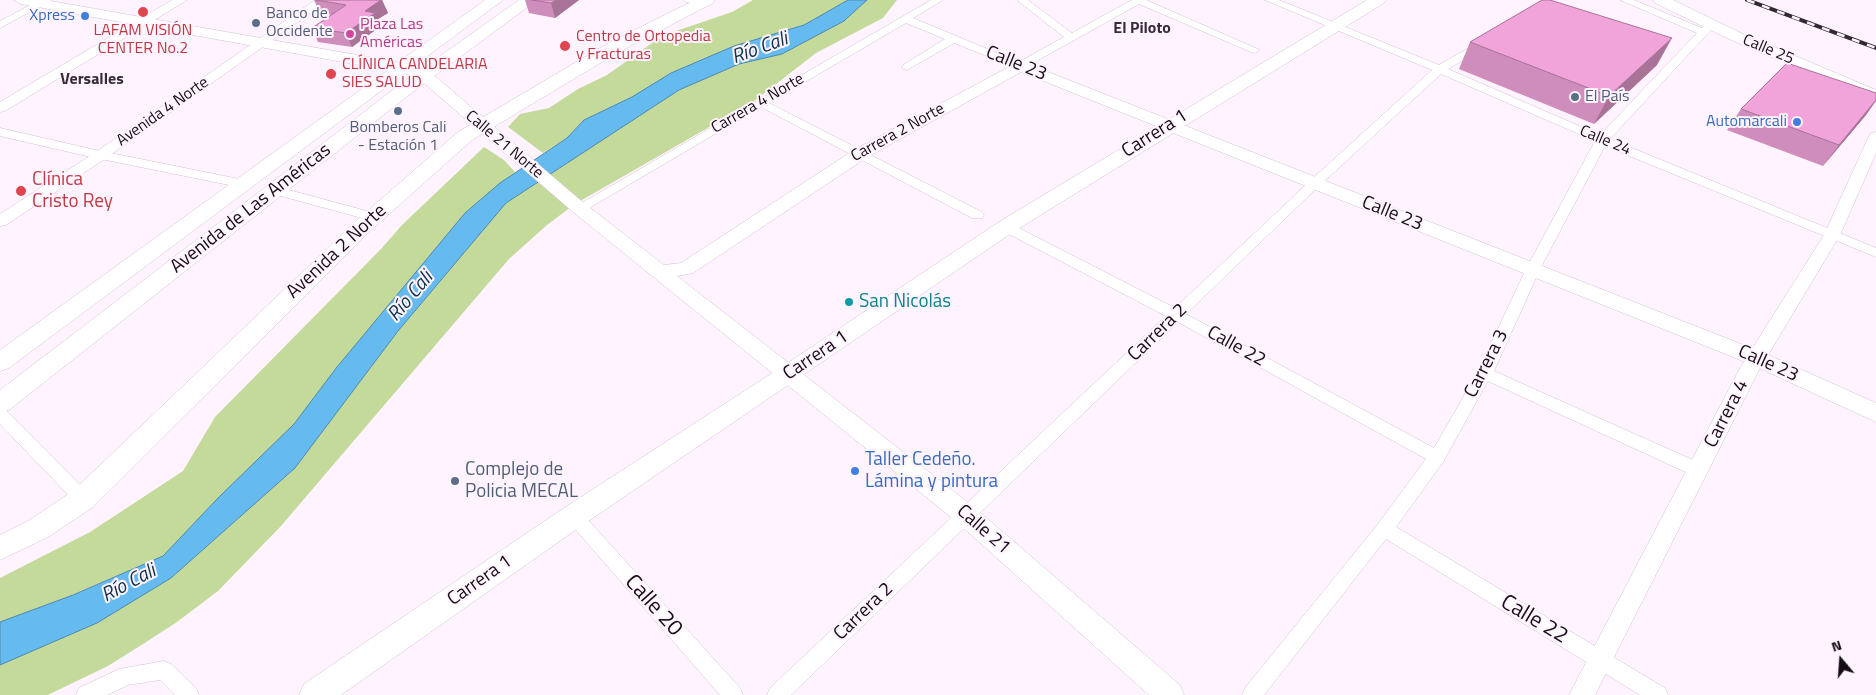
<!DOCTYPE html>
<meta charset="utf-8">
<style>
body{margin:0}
#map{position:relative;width:1876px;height:695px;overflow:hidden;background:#fff3ff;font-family:"Titillium Web",sans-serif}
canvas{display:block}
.north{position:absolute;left:1816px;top:635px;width:50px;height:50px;-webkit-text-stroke:4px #fff3ff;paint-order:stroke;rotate:342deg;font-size:14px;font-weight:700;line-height:20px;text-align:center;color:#150f15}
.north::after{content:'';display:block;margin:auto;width:18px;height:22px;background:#150f15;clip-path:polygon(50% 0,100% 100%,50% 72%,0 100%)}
</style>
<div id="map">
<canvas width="1876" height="695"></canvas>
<div class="north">N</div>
</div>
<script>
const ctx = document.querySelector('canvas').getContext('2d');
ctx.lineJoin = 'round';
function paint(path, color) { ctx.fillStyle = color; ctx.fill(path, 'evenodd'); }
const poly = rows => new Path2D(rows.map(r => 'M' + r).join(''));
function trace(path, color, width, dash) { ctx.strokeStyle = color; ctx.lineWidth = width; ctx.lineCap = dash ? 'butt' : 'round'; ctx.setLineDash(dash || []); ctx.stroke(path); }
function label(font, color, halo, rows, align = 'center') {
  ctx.font = font + ' "Titillium Web",sans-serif'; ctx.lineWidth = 4; ctx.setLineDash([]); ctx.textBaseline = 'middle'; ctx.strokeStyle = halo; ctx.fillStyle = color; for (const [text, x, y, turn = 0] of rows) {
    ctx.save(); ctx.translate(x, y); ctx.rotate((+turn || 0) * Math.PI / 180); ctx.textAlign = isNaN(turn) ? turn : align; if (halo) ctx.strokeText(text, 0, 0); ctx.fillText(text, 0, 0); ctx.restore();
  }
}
const green = poly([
 [753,0,848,0,804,25,734,46,671,73,632,97,584,120,567,138,543,153,508,127,520,114,549,108,578,89,607,75,655,41,673,32,732,12],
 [867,0,897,0,883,18,816,53,753,102,575,204,547,225,509,259,281,526,218,591,177,622,143,644,108,666,56,691,48,695,0,695,0,665,97,623,171,578,295,468,398,331,506,203,679,90,739,64,782,54,844,21],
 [484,147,504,160,515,172,465,213,337,367,294,424,218,498,163,556,72,595,0,622,0,578,90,532,183,471,215,417,381,249,402,225]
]);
const water = poly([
 [848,0,867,0,844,21,782,54,739,64,679,90,506,203,398,331,295,468,171,578,97,623,0,665,0,622,73,595,163,556,218,498,294,424,337,367,465,213,500,183,567,138,584,120,632,97,671,73,734,46,804,25,848,0]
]);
const minor = poly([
 [40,0,52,0,0,28,0,21,40,0],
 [684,0,706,0,707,2,702,5,686,2,684,0],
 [931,0,943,0,913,18,1019,62,1064,37,1017,0,1028,0,1072,33,1132,0,1146,0,1260,50,1255,53,1251,52,1139,4,1024,68,1016,68,954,43,907,70,903,69,902,67,903,65,945,39,906,23,769,103,982,212,984,215,982,218,972,218,761,107,584,211,579,212,573,208,931,0],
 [1265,0,1279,0,1439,65,1477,43,1485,43,1486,45,1485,47,1448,69,1600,135,1697,33,1620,0,1634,0,1702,28,1704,25,1712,25,1713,27,1712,29,1610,139,1876,248,1876,257,1605,146,1540,269,1494,371,1704,465,1706,470,1704,475,1698,477,1692,475,1488,381,1443,462,1396,527,1665,688,1668,695,1640,695,1386,539,1264,695,1242,695,1245,688,1378,524,1426,459,1178,322,791,695,767,695,770,688,1166,316,1001,230,999,227,1001,224,1011,224,1175,308,1311,180,1432,70,1265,0],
 [1441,74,1595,141,1526,269,1477,373,1434,448,1186,314,1319,186,1441,74],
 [0,128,91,149,244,180,250,184,244,188,91,157,0,136,0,128],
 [274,186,378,214,380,217,373,221,270,193,268,190,270,187,274,186],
 [0,408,6,410,89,494,92,499,89,504,83,506,77,504,0,424,0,408],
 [574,509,580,511,740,688,743,695,720,695,568,521,565,516,568,511,574,509],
 [164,661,171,664,196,688,199,695,175,695,160,680,128,685,107,695,76,695,79,688,119,669,164,661]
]);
const tertiary = poly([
 [172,0,187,0,5,111,0,112,0,102,172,0],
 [315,0,329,0,106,158,6,225,0,226,0,214,96,152,315,0],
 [1876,132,1876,153,1840,235,1759,370,1595,695,1569,695,1740,368,1824,235,1869,136,1871,133,1876,132]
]);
const secondary = poly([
 [14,0,45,0,408,64,430,72,585,204,664,265,681,263,854,150,1020,61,1764,353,1876,403,1876,422,1748,363,1021,72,866,158,693,273,677,276,975,508,1180,685,1184,695,1149,695,957,522,573,212,418,78,404,73,21,4,14,0]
]);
const primary = poly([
 [485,0,503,0,9,368,0,371,0,350,485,0],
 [519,0,537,0,410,94,9,410,0,412,0,390,398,86,519,0],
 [695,0,715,0,713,3,617,53,472,140,369,232,93,507,48,537,0,560,0,535,28,521,73,491,355,222,458,132,605,45,695,0],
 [1367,0,1386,0,1384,3,1013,232,584,524,341,695,299,695,304,684,564,508,780,368,999,222,1367,0],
 [1653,0,1673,0,1741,33,1876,90,1876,102,1729,39,1655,3,1653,0]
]);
const rail = poly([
 [1747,0,1876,48]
]);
const wall = poly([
 [314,0,382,0,388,13,378,19,381,26,352,47,318,42,312,28,332,15,320,13],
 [525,0,579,0,555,18,529,13],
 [1470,42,1657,65,1594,124,1459,69],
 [1876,93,1876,101,1866,115,1823,166,1727,130,1741,109]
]);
const shadedWall = poly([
 [379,0,382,0,388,13,378,19,381,26,352,47,346,33,365,11],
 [556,0,579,0,555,18,551,3],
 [1672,38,1657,65,1594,124,1609,96],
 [1876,100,1866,115,1823,166,1839,145]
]);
const building = poly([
 [316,0,381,0,365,11,375,13,346,33,312,28,346,5,316,0],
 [532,0,556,0,551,3,532,0],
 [1542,0,1550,0,1672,38,1609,96,1470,42,1542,0],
 [1787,63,1876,93,1876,100,1839,145,1741,109,1787,63]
]);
const markers = [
 [143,12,6,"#e0444e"],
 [85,16,5,"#3f7fe0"],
 [256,23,5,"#5c6f8a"],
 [350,34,5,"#d1479c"],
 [565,46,6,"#e0444e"],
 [331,74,6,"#e0444e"],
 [1575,97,5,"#5c6f8a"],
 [398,111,5,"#5c6f8a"],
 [1797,122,5,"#3f7fe0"],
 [21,191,6,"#e0444e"],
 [849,302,5,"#0f9aa8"],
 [855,471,5,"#3f7fe0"],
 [455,481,5,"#5c6f8a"]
];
const farServicenames = [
 ["Banco de",266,14],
 ["Occidente",266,32],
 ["El País",1585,97],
 ["Bomberos Cali",398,128,"center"],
 ["- Estación 1",398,146,"center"]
];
const farShopnames = [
 ["Xpress",75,16],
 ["Automarcali",1787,122]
];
const farHotelnames = [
 ["Plaza Las",360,25],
 ["Américas",360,43]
];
const farNeighbourhoodnames = [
 ["El Piloto",1142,29],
 ["Versalles",92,80]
];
const farHealthnames = [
 ["LAFAM VISIÓN",143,31,"center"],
 ["CENTER No.2",143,49,"center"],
 ["Centro de Ortopedia",576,37],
 ["y Fracturas",576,55],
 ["CLÍNICA CANDELARIA",342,65],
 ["SIES SALUD",342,83]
];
const farStreetnames = [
 ["Calle 25",1768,50,23],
 ["Carrera 4 Norte",758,104,-30],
 ["Avenida 4 Norte",163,112,-35],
 ["Carrera 2 Norte",898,133,-29],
 ["Calle 24",1605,141,23],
 ["Calle 21 Norte",504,145,40]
];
const streetNames = [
 ["Calle 23",1016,64,22],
 ["Carrera 1",1155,134,-32],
 ["Avenida de Las Américas",251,209,-38],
 ["Calle 23",1392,214,22],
 ["Avenida 2 Norte",337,252,-43],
 ["Carrera 2",1158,333,-44],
 ["Calle 22",1236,347,29],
 ["Carrera 1",816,356,-34],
 ["Carrera 3",1487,364,-63],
 ["Calle 23",1768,364,24],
 ["Carrera 4",1727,414,-63],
 ["Calle 21",983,530,41],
 ["Carrera 1",480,581,-35],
 ["Carrera 2",864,612,-44]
];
const healthNames = [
 ["Clínica",32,180],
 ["Cristo Rey",32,202]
];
const cultureNames = [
 ["San Nicolás",859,302]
];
const shopNames = [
 ["Taller Cedeño.",865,460],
 ["Lámina y pintura",865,482]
];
const serviceNames = [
 ["Complejo de",465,470],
 ["Policia MECAL",465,492]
];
const waterNames = [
 ["Río Cali",760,49,-20],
 ["Río Cali",411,297,-50],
 ["Río Cali",129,584,-28]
];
const nearStreetnames = [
 ["Calle 20",653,606,48],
 ["Calle 22",1534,620,31]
];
paint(green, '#c4da9b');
paint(water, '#65baef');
trace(water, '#4d87ae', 1);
trace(minor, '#d3c0d3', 1);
trace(tertiary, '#d3c0d3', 1);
trace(secondary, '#d3c0d3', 1);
trace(primary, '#d3c0d3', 1);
paint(minor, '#fff');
paint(tertiary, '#fff');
paint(secondary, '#fff');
paint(primary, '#fff');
trace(rail, '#312a31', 4);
trace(rail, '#fff3ff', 2.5, [8]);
paint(wall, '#cf8dbb');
paint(shadedWall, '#a97398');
paint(building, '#f1a4d9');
trace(building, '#a97398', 1);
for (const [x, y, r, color] of markers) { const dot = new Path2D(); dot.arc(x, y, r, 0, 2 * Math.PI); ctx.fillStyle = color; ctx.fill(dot); trace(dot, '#fff3ff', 2); }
label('16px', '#4e5e75', '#fff3ff', farServicenames, 'left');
label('16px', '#366cbe', '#fff3ff', farShopnames, 'right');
label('16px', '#b23c85', '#fff3ff', farHotelnames, 'left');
label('bold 16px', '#392a39', '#fff3ff', farNeighbourhoodnames);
label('16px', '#be3a42', '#fff3ff', farHealthnames, 'left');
label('16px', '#150f15', '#fff3ff', farStreetnames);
label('19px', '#150f15', '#fff3ff', streetNames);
label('19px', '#be3a42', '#fff3ff', healthNames, 'left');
label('19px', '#0d838f', '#fff3ff', cultureNames, 'left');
label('19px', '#366cbe', '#fff3ff', shopNames, 'left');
label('19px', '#4e5e75', '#fff3ff', serviceNames, 'left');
label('italic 20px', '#0b3247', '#fff3ff', waterNames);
label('22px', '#150f15', '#fff3ff', nearStreetnames);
</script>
